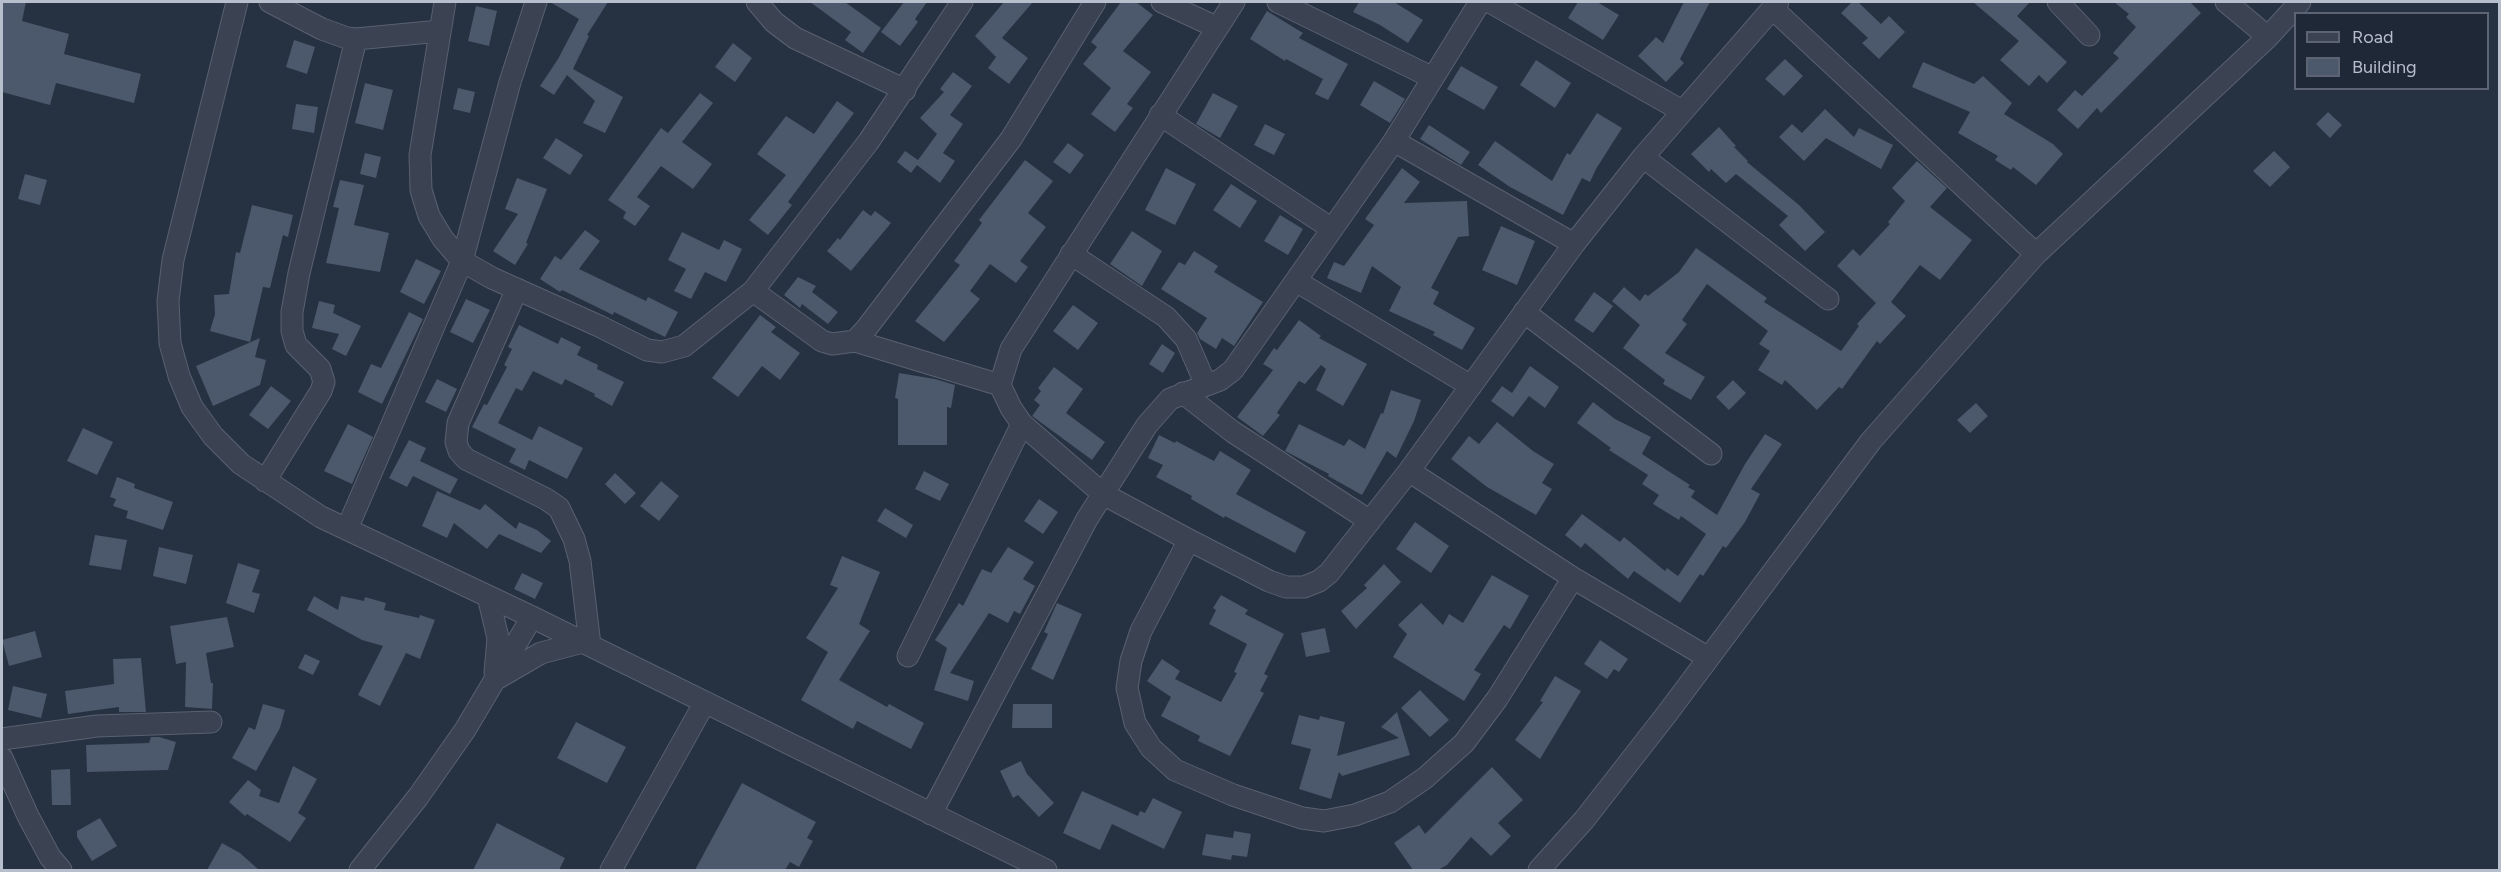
<!DOCTYPE html>
<style>
body{margin:0}
#map{position:relative;width:2501px;height:872px;overflow:hidden;background:#263142;font-family:Figtree,sans-serif}
canvas{display:block}
.frame{position:absolute;inset:0;border:3px solid #b8bfcc;pointer-events:none}
.legend{position:absolute;left:2294px;top:12px;width:195px;height:78px;box-sizing:border-box;background:#1f2837;border:2px solid #5c6473;margin:0;padding:8px 10px;list-style:none;font-size:18px;color:#b8bfcc}
.legend li{display:flex;align-items:center;gap:12px;height:30px}
.legend b{width:30px;border:2px solid #5c6473}
</style>
<div id="map">
<canvas width="2501" height="872"></canvas>
<div class="frame"></div>
<ul class="legend">
<li><b style="height:8px;background:#3b4352"></b>Road</li>
<li><b style="height:16px;background:#4c586b"></b>Building</li>
</ul>
</div>
<script>
const ctx = document.querySelector('canvas').getContext('2d');
ctx.lineJoin = 'round';
function paint(path, color) { ctx.fillStyle = color; ctx.fill(path, 'evenodd'); }
const poly = rows => new Path2D(rows.map(r => 'M' + r).join(''));
function trace(path, color, width, dash) { ctx.strokeStyle = color; ctx.lineWidth = width; ctx.lineCap = dash ? 'butt' : 'round'; ctx.setLineDash(dash || []); ctx.stroke(path); }
const building = poly([
 [2,2,26,2,22,21,69,34,64,54,141,74,134,103,56,83,50,105,2,92],
 [550,2,608,2,587,35,589,36,573,69,623,97,605,133,583,123,595,101,567,75,554,95,540,86,558,59,579,19],
 [810,2,845,2,881,28,863,53,845,40,851,32],
 [904,2,927,2,915,19,918,22,900,46,881,32],
 [1004,2,1033,2,1002,38,1028,58,1009,84,988,68,996,57,975,36],
 [1121,2,1136,2,1153,15,1123,51,1151,72,1127,104,1133,108,1115,132,1091,114,1111,88,1083,64,1097,47,1091,42],
 [1359,2,1394,2,1423,20,1408,43,1380,25,1353,12],
 [1578,2,1597,2,1619,15,1603,40,1568,18],
 [1684,2,1710,2,1680,59,1684,63,1666,82,1638,56,1656,37,1663,43],
 [1852,2,1858,2,1881,24,1889,16,1905,32,1879,59,1862,43,1868,38,1841,13],
 [1973,2,2030,2,2017,16,2067,62,2047,83,2039,75,2029,86,2000,60,2019,41],
 [2114,2,2190,2,2201,13,2101,113,2097,108,2078,129,2057,110,2075,90,2082,96,2119,58,2113,53,2136,27,2126,17,2129,14],
 [476,6,497,11,489,46,468,41],
 [1267,11,1303,33,1299,38,1348,64,1328,100,1315,94,1323,79,1286,59,1285,61,1250,39],
 [294,40,315,47,307,74,286,67],
 [733,43,752,58,735,82,715,67],
 [1785,59,1803,76,1784,96,1765,79],
 [1536,60,1571,83,1555,108,1520,85],
 [1923,62,1974,84,1983,76,2012,103,2004,114,2053,144,2063,154,2036,185,2013,167,2011,170,1995,160,1998,156,1958,133,1970,112,1912,87],
 [1461,66,1498,87,1484,110,1447,89],
 [953,72,972,86,950,115,963,124,943,153,955,161,940,183,917,165,911,173,897,162,905,151,918,160,937,134,920,118,944,92,940,89],
 [1374,81,1405,99,1390,123,1360,105],
 [365,83,393,90,383,130,355,123],
 [458,88,475,92,470,113,453,109],
 [700,93,713,103,682,142,712,164,693,189,661,166,637,197,650,206,635,226,623,218,626,212,608,200,661,128,668,133],
 [1213,93,1238,106,1220,138,1196,124],
 [837,101,854,113,788,202,792,205,768,235,749,220,786,175,757,154,786,116,814,134],
 [296,104,318,107,314,133,292,129],
 [1825,109,1854,137,1859,128,1893,145,1881,169,1826,138,1804,161,1779,137,1792,124,1802,133],
 [2328,112,2342,125,2330,138,2316,124],
 [1597,113,1622,128,1596,169,1590,182,1582,178,1563,215,1510,187,1478,165,1495,141,1552,181,1567,153,1570,155],
 [1265,124,1285,134,1274,155,1254,145],
 [1429,125,1470,152,1461,165,1420,139],
 [1719,127,1736,146,1734,147,1748,161,1747,162,1799,205,1825,232,1805,251,1779,225,1788,216,1736,174,1726,183,1711,169,1709,172,1691,154],
 [556,138,583,155,570,175,543,158],
 [1068,143,1084,155,1070,174,1053,162],
 [2274,151,2290,167,2270,187,2253,171],
 [365,153,381,157,376,178,360,174],
 [1025,160,1053,181,1028,213,1046,227,1020,261,1028,267,1016,283,990,264,970,291,980,299,944,342,915,321,960,265,954,261,982,223,979,220],
 [1917,161,1947,188,1930,207,1972,240,1940,280,1920,265,1891,302,1906,316,1880,344,1877,341,1842,389,1839,387,1817,410,1785,380,1782,385,1758,370,1770,351,1759,344,1768,331,1707,284,1682,320,1687,324,1665,353,1705,377,1691,400,1663,384,1665,380,1623,348,1640,325,1612,301,1624,287,1640,301,1645,294,1648,296,1679,272,1696,248,1767,298,1764,302,1841,351,1859,326,1857,324,1876,303,1837,266,1853,249,1860,256,1890,224,1888,222,1905,201,1892,188],
 [1166,168,1196,184,1175,225,1145,210],
 [1402,168,1420,182,1404,203,1467,201,1469,236,1458,237,1431,288,1439,292,1433,304,1475,328,1462,350,1433,335,1435,332,1389,311,1401,287,1372,266,1361,293,1327,278,1334,262,1344,266,1374,225,1365,219],
 [25,174,47,180,40,205,18,199],
 [517,178,547,189,526,243,528,244,515,265,493,251,518,214,505,209],
 [340,180,364,185,354,225,389,233,380,272,326,263,339,208,333,207],
 [1231,184,1257,201,1240,228,1213,210],
 [252,205,293,215,288,237,283,235,270,288,263,287,250,342,210,331,215,314,214,295,229,294,236,252,240,253],
 [863,210,871,216,875,211,891,223,851,271,827,251,838,238,840,240],
 [1280,215,1303,229,1288,255,1264,241],
 [1501,226,1535,241,1517,285,1482,270],
 [585,230,600,241,579,269,646,301,648,297,678,312,665,337,614,312,613,315,562,290,560,292,540,279,555,256,561,260],
 [1132,231,1162,251,1142,286,1110,264],
 [682,232,719,250,724,240,742,249,726,282,705,272,691,299,674,291,686,269,668,260],
 [1194,251,1218,266,1214,272,1263,302,1234,346,1222,338,1216,349,1200,339,1197,333,1207,318,1161,289,1179,262,1185,265],
 [416,259,441,271,424,304,400,292],
 [798,277,816,286,812,292,838,312,828,324,802,304,800,308,784,295],
 [1594,292,1613,306,1593,333,1574,320],
 [466,299,490,310,473,343,450,332],
 [319,301,335,305,333,313,361,326,346,356,332,349,339,334,312,328],
 [1073,305,1098,323,1078,350,1053,331],
 [409,312,423,319,382,404,358,392,371,364,381,368],
 [760,315,776,327,771,332,800,353,780,380,762,366,738,397,712,378],
 [1299,320,1321,336,1319,338,1367,364,1343,406,1316,390,1326,369,1321,365,1305,384,1299,381,1278,411,1277,413,1280,415,1263,436,1237,417,1273,370,1263,364,1274,348,1277,350],
 [519,325,558,344,561,337,581,347,577,355,598,365,597,369,624,382,612,406,594,396,595,394,565,379,562,385,533,371,522,391,516,388,498,423,532,440,539,426,583,448,567,479,529,460,525,470,509,462,516,449,472,427,484,404,487,405,507,367,504,365,512,349,508,347],
 [260,338,255,357,266,360,260,385,213,406,196,366],
 [1162,344,1175,353,1163,373,1149,364],
 [1530,366,1559,387,1545,408,1529,396,1513,417,1491,401,1502,386,1512,393],
 [1054,367,1083,389,1066,413,1105,442,1092,460,1032,416,1040,405,1034,400,1041,391,1038,388],
 [899,373,935,379,955,385,951,408,947,407,947,445,898,445,898,399,895,398],
 [437,379,457,389,446,412,425,402],
 [1733,380,1746,393,1729,410,1716,397],
 [271,386,291,401,268,429,249,415],
 [1391,390,1421,400,1414,421,1396,458,1387,451,1362,495,1328,476,1329,474,1285,451,1299,424,1344,446,1349,439,1365,449,1381,413,1383,414],
 [1593,402,1615,419,1651,437,1642,454,1690,485,1688,487,1695,491,1691,497,1717,515,1745,464,1765,434,1782,444,1751,489,1760,494,1745,522,1726,548,1723,546,1703,576,1700,574,1680,603,1634,571,1628,579,1585,543,1581,548,1565,535,1582,514,1620,542,1624,537,1665,571,1667,568,1678,576,1706,534,1681,516,1679,520,1653,504,1659,495,1642,484,1648,475,1609,450,1611,448,1577,423],
 [1976,403,1988,416,1970,433,1957,420],
 [1497,422,1533,451,1554,464,1542,483,1552,489,1536,515,1487,487,1451,459,1469,436,1479,444],
 [348,424,373,437,352,484,324,471],
 [83,428,113,442,97,475,67,461],
 [1159,435,1175,443,1176,441,1214,461,1220,451,1251,470,1236,494,1306,532,1295,553,1225,516,1224,518,1191,499,1192,496,1156,477,1163,465,1148,458],
 [409,440,426,448,420,461,458,479,450,494,413,476,407,487,389,478],
 [924,471,949,484,940,501,915,489],
 [615,473,636,493,625,504,605,484],
 [117,477,135,484,134,488,173,502,163,530,126,518,128,511,113,506,116,499,110,497],
 [661,481,679,496,659,521,640,506],
 [437,491,480,510,485,504,516,529,519,522,537,530,551,541,541,553,499,534,487,549,454,523,447,538,422,526],
 [1039,499,1058,512,1043,534,1024,521],
 [885,508,913,525,906,538,877,521],
 [1415,522,1449,546,1431,573,1396,549],
 [95,535,127,540,121,570,89,565],
 [159,547,193,555,186,584,153,576],
 [1008,547,1034,562,1023,579,1035,586,1020,614,1014,611,1008,623,989,613,950,673,974,681,968,701,934,690,947,648,935,640,959,603,963,606,982,569,991,573],
 [842,556,880,572,859,624,870,631,839,680,887,707,889,704,924,723,911,749,857,721,853,729,801,700,828,652,806,638,838,588,830,585],
 [238,563,260,570,252,592,260,594,254,613,226,603],
 [1384,564,1401,582,1356,629,1341,611,1367,588,1364,585],
 [522,573,543,583,535,599,514,589],
 [1492,575,1529,596,1510,629,1504,625,1474,670,1481,674,1464,701,1393,657,1407,634,1398,625,1421,603,1443,625,1449,614,1463,623],
 [1221,595,1248,610,1245,614,1284,634,1264,674,1268,676,1260,691,1264,693,1230,756,1198,741,1200,736,1161,716,1171,697,1147,681,1162,659,1180,671,1175,679,1221,702,1237,673,1234,672,1247,644,1209,624,1216,610,1213,608],
 [314,596,338,610,341,596,364,601,365,597,386,603,384,610,419,618,420,615,435,620,420,659,406,653,380,706,358,695,383,646,362,640,307,610],
 [1057,603,1082,614,1053,680,1031,669,1048,634,1044,632],
 [227,617,234,647,206,653,211,683,213,683,212,709,185,707,186,662,176,664,170,626],
 [1325,628,1330,652,1306,657,1301,633],
 [35,631,42,657,9,666,2,640],
 [1600,640,1628,659,1619,672,1614,669,1607,679,1584,664],
 [305,654,320,661,313,675,298,668],
 [141,658,146,712,119,712,119,707,68,714,65,691,114,684,113,659],
 [1555,676,1581,691,1540,759,1515,740,1543,702,1540,701],
 [13,686,47,694,41,718,8,710],
 [1420,690,1449,720,1430,737,1401,708],
 [263,704,285,710,280,728,256,771,232,758,249,727,255,730],
 [1013,704,1052,704,1052,728,1012,728],
 [1397,712,1410,755,1342,776,1339,772,1331,799,1299,789,1311,749,1291,744,1299,715,1319,720,1320,716,1345,722,1337,756,1399,738,1381,727],
 [576,722,626,747,607,783,557,758],
 [151,737,159,737,176,742,168,770,87,772,86,745,149,743],
 [1021,761,1027,774,1054,803,1039,817,1018,795,1013,798,1000,771],
 [293,766,317,779,298,813,306,818,290,842,247,814,245,816,229,802,248,780,261,790,259,796,279,803],
 [1492,767,1523,800,1498,823,1511,836,1491,856,1471,837,1447,865,1438,870,1413,870,1394,843,1419,825,1425,834],
 [70,769,71,805,52,805,51,770],
 [742,783,816,822,807,838,813,841,799,867,790,862,785,870,695,870],
 [1082,791,1138,816,1140,811,1145,813,1153,798,1182,812,1164,849,1112,824,1100,850,1063,833],
 [100,818,117,846,92,861,77,837,77,831],
 [497,823,565,858,559,870,473,870],
 [1234,831,1251,834,1247,857,1232,855,1231,860,1202,855,1206,834,1233,838],
 [222,843,240,853,259,870,207,870]
]);
const minor = poly([
 [237,2,173,260,168,301,170,343,179,376,192,407,213,436,241,464,321,517,532,617,1046,870],
 [270,2,322,29,347,38,356,39,440,31],
 [445,2,420,155,421,190,429,216,443,239,462,261,492,278,599,326,647,350,662,352,684,346,753,291,869,141,962,2],
 [757,2,774,22,795,38,905,90],
 [1162,2,1216,27],
 [1234,2,1011,349,1000,385,1011,408,1022,424,1103,494,1189,540,1269,581,1286,587,1304,587,1319,581,1329,573,1409,471,1574,244,1643,157,1778,2],
 [1278,2,1433,78],
 [1490,2,1682,111],
 [2058,2,2089,35],
 [2226,2,2268,37],
 [1772,8,2036,254],
 [1160,115,1332,229],
 [1394,141,1574,244],
 [1643,157,1828,299],
 [1071,254,1166,317,1186,339,1206,385],
 [1296,281,1471,386],
 [517,289,458,423,456,442,459,451,466,459,546,499,559,508,574,539,580,561,590,645],
 [753,291,822,341,832,344,855,341,866,329,1011,139,1095,2],
 [1524,312,1711,454],
 [855,341,1000,385],
 [1183,393,1233,432,1370,521],
 [1409,471,1573,578,1707,657],
 [265,481,321,391,324,382,320,369,296,345,292,331,292,312,299,273,356,39],
 [347,529,462,261,510,82,536,2],
 [1189,540,1141,631,1131,661,1127,688,1135,723,1151,748,1175,770,1233,795,1302,818,1324,821,1355,815,1390,802,1425,778,1464,743,1497,699,1573,578],
 [488,596,498,638,495,673],
 [908,656,1022,424],
 [498,678,541,653,583,642],
 [2,739,97,726,211,722],
 [2,758,28,816,50,857,61,870],
 [931,814,1087,519,1147,425,1170,399,1220,380,1233,370,1394,141,1480,2],
 [360,870,418,797,465,730,532,617],
 [611,870,705,702],
 [1539,870,1584,820,1666,715,1871,441,2036,254,2268,37,2300,2]
]);
paint(building, '#4c586b');
trace(minor, '#59616f', 23);
trace(minor, '#3b4352', 21);
</script>
